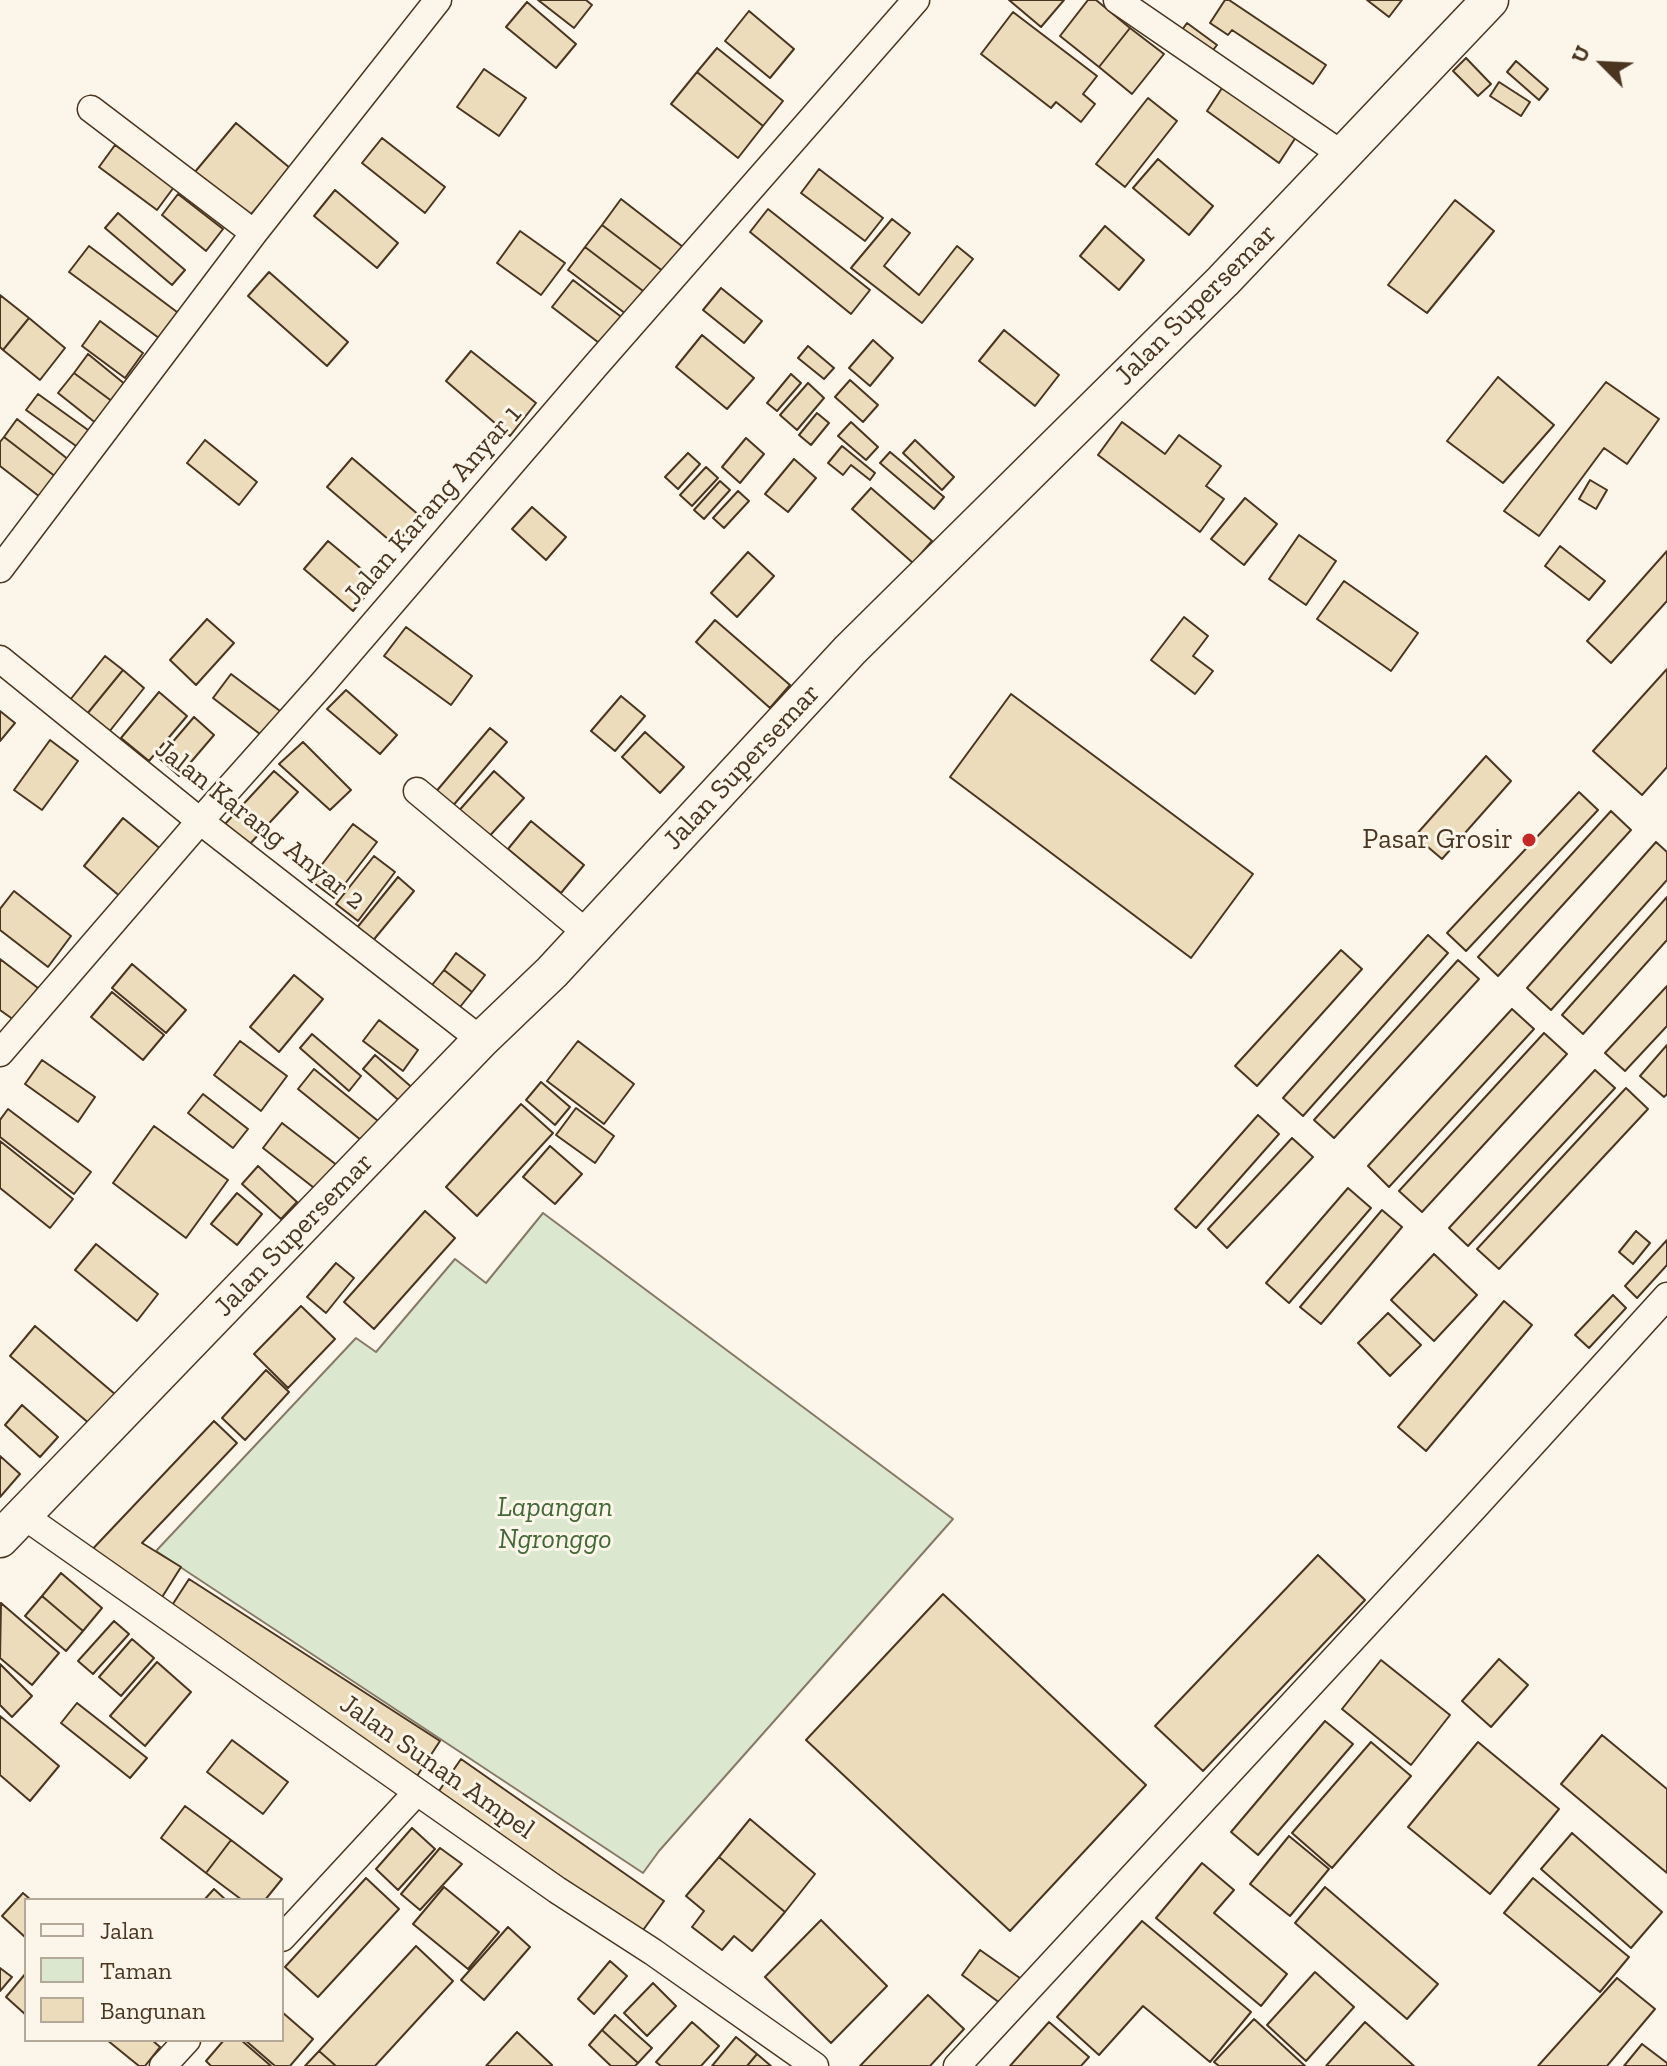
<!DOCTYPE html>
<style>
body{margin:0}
#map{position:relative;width:1667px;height:2066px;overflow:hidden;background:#fbf6e9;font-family:"Zilla Slab",serif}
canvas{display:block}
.legend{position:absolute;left:24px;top:1898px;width:260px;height:144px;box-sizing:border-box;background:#fbf6e9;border:2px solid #b4a999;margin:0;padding:10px 14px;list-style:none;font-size:24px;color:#4a3520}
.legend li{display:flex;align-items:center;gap:16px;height:40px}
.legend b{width:40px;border:2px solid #b4a999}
.north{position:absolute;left:1563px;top:24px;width:80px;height:80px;-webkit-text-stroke:6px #fbf6e9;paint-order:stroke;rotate:294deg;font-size:22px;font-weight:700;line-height:32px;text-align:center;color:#4a3520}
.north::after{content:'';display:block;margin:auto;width:28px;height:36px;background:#4a3520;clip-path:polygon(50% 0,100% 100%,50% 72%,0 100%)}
</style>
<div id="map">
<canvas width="1667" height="2066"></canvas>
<ul class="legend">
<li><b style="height:10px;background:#fbf6e9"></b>Jalan</li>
<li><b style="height:22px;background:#dce7d0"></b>Taman</li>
<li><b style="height:22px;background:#ecdcbc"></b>Bangunan</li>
</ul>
<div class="north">U</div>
</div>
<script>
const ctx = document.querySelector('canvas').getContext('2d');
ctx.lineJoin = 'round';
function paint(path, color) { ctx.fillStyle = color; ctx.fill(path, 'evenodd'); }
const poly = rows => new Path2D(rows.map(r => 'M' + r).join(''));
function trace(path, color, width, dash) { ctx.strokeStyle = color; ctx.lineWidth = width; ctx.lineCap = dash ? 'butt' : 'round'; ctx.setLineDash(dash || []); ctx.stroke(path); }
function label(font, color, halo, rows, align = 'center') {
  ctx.font = font + ' "Zilla Slab",serif'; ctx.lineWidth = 6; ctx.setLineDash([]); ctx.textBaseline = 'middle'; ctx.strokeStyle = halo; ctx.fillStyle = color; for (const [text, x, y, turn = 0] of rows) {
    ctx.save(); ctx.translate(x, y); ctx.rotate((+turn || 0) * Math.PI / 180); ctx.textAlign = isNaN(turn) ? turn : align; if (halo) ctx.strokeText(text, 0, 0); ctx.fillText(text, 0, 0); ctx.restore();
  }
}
const green = poly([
 [543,1213,953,1519,659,1851,643,1873,156,1551,356,1338,376,1352,455,1259,486,1283,543,1213]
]);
const building = poly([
 [538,0,586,0,592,5,574,28,538,0],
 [1009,0,1064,0,1041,27,1009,0],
 [1088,0,1096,0,1130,28,1099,67,1060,36,1088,0],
 [1225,0,1229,0,1326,65,1313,84,1232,30,1228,35,1210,23,1225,0],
 [1367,0,1402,0,1389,17,1367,0],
 [527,2,576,44,556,68,506,27,527,2],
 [749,11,794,49,770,78,725,41,749,11],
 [1013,12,1097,76,1083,94,1095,104,1081,122,1056,102,1051,108,981,54,1013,12],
 [1187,23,1217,45,1206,59,1177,37,1187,23],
 [1130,28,1164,54,1132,94,1099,67,1130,28],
 [717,48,783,101,763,126,697,72,717,48],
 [1466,58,1491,84,1478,96,1453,71,1466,58],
 [1516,61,1548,89,1539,100,1507,72,1516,61],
 [484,69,526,98,499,136,457,107,484,69],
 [697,72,763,126,738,158,671,104,697,72],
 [1499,82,1530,102,1521,116,1490,96,1499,82],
 [1224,85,1298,134,1279,163,1207,111,1224,85],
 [1148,98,1177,121,1125,187,1096,164,1148,98],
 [236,123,290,168,243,224,189,179,236,123],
 [382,138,445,187,425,213,362,163,382,138],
 [115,145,174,187,157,210,99,167,115,145],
 [1158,159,1213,206,1189,235,1133,188,1158,159],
 [819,169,883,218,865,241,801,193,819,169],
 [335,190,398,243,377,268,314,216,335,190],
 [178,194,223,229,206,251,162,215,178,194],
 [621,199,683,247,664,272,602,225,621,199],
 [1455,200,1494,231,1427,313,1388,285,1455,200],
 [768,209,870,290,851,314,750,232,768,209],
 [118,213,185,270,172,285,105,228,118,213],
 [892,219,910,233,884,266,919,295,957,246,973,259,922,323,851,268,892,219],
 [602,225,664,272,647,294,585,247,602,225],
 [1105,226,1144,260,1119,290,1080,256,1105,226],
 [520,231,565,263,541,295,497,263,520,231],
 [89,246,181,315,163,341,69,272,89,246],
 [585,247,647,294,630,317,568,270,585,247],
 [269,272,348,342,327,366,248,296,269,272],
 [573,280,624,319,603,346,552,307,573,280],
 [721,288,762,321,744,343,703,310,721,288],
 [0,295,29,318,3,350,0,347,0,295],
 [29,318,65,348,40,380,3,350,29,318],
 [100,321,143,353,125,378,82,346,100,321],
 [1004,330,1059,375,1035,406,979,361,1004,330],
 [702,335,754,378,727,409,676,367,702,335],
 [873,340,893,358,870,386,849,368,873,340],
 [808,346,834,368,824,379,798,358,808,346],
 [471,351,536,403,510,436,446,381,471,351],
 [88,354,126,385,113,402,74,373,88,354],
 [74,373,113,402,97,424,58,393,74,373],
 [791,374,801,383,777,411,767,403,791,374],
 [1498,377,1554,425,1503,483,1447,441,1498,377],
 [850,380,878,405,863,422,835,397,850,380],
 [1606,382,1659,419,1627,464,1604,448,1539,536,1504,511,1606,382],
 [808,383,824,398,797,430,780,415,808,383],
 [38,394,95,435,83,451,26,410,38,394],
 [817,413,829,423,811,445,799,435,817,413],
 [17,419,69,460,56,477,4,437,17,419],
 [851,422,878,447,866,460,838,436,851,422],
 [1122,422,1165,454,1179,435,1221,466,1206,486,1224,499,1200,532,1098,455,1122,422],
 [4,437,56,477,40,497,0,466,0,442,4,437],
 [746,438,764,454,740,483,722,467,746,438],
 [205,440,257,482,239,505,187,463,205,440],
 [915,440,954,477,942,490,903,453,915,440],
 [842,446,875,473,870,480,851,465,843,475,828,463,842,446],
 [890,452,944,497,934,509,880,463,890,452],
 [688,453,700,464,678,489,665,477,688,453],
 [352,458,420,516,395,545,327,487,352,458],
 [794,459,816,478,788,512,765,494,794,459],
 [706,467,718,478,692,506,680,495,706,467],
 [1590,480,1607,490,1596,509,1579,499,1590,480],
 [720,481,730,490,704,519,694,510,720,481],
 [871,488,932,541,913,563,852,509,871,488],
 [738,491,749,501,724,528,713,518,738,491],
 [1245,498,1277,524,1244,565,1211,539,1245,498],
 [532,507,566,537,546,560,512,529,532,507],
 [1299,535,1336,561,1306,605,1269,579,1299,535],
 [328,541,377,582,353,611,304,569,328,541],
 [1560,546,1605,581,1589,600,1545,566,1560,546],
 [1667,551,1667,601,1611,663,1587,641,1667,551],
 [748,552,774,576,737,617,711,593,748,552],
 [1344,581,1418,633,1391,671,1317,619,1344,581],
 [1184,617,1208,636,1193,656,1213,671,1195,694,1151,660,1184,617],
 [207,619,234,643,196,685,170,660,207,619],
 [715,620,790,685,770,708,696,642,715,620],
 [406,627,472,676,451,705,384,656,406,627],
 [105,656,123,670,87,714,70,700,105,656],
 [1667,669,1667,767,1642,795,1593,751,1667,669],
 [123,670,144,688,109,732,87,714,123,670],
 [231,674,288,717,269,741,213,698,231,674],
 [346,690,397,735,380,754,327,709,346,690],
 [159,692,187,716,149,761,121,738,159,692],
 [1011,694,1253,874,1191,958,950,777,1011,694],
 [621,696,645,716,615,751,591,731,621,696],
 [0,711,15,723,0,741,0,711],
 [194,717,214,735,179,776,159,758,194,717],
 [490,728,507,742,451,808,434,794,490,728],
 [645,732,684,767,660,793,622,757,645,732],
 [50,740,78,761,42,810,14,790,50,740],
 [303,742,351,790,330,810,279,764,303,742],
 [1486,756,1511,781,1442,859,1415,836,1486,756],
 [274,771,298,792,248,846,225,824,274,771],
 [494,771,524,798,486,840,456,814,494,771],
 [1579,792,1598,810,1466,951,1447,933,1579,792],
 [1611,811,1631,830,1498,976,1478,957,1611,811],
 [123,818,168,855,128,903,84,866,123,818],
 [531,821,584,865,561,893,508,849,531,821],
 [353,824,377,842,334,898,310,880,353,824],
 [1656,842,1667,852,1667,880,1551,1010,1527,988,1656,842],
 [374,856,395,872,358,921,336,904,374,856],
 [398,877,414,891,371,943,356,929,398,877],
 [14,891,71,936,48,967,0,930,0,909,14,891],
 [1667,897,1667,940,1583,1034,1562,1015,1667,897],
 [1428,935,1448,953,1303,1116,1283,1098,1428,935],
 [1341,950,1362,969,1257,1086,1235,1066,1341,950],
 [456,953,485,975,472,992,444,970,456,953],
 [0,959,38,988,14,1020,0,1010,0,959],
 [1458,960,1479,979,1334,1138,1314,1120,1458,960],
 [132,964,186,1010,166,1033,112,988,132,964],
 [444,970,472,992,456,1012,428,990,444,970],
 [294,975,323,999,279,1052,250,1027,294,975],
 [1667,986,1667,1026,1625,1071,1605,1053,1667,986],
 [112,992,164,1035,143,1060,91,1017,112,992],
 [1512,1009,1534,1029,1389,1187,1368,1166,1512,1009],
 [379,1020,418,1050,403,1071,363,1041,379,1020],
 [1544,1033,1567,1054,1422,1212,1399,1191,1544,1033],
 [312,1034,361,1076,349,1091,300,1048,312,1034],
 [240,1041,287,1076,261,1111,214,1075,240,1041],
 [578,1041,634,1084,604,1124,547,1081,578,1041],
 [1667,1045,1667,1094,1664,1097,1640,1076,1667,1045],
 [375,1055,416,1091,404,1105,363,1069,375,1055],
 [42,1060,95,1097,78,1122,25,1084,42,1060],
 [314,1069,383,1125,367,1145,298,1089,314,1069],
 [1595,1070,1615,1088,1468,1246,1449,1228,1595,1070],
 [541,1082,570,1107,555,1125,526,1100,541,1082],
 [1626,1088,1648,1109,1499,1269,1477,1249,1626,1088],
 [203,1094,248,1129,233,1148,188,1113,203,1094],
 [521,1104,553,1133,477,1216,446,1187,521,1104],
 [576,1108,614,1136,595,1163,556,1135,576,1108],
 [8,1109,91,1172,74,1194,0,1137,0,1120,8,1109],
 [1258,1115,1279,1134,1196,1228,1175,1209,1258,1115],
 [282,1123,338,1166,318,1191,263,1148,282,1123],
 [154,1126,228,1180,186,1238,113,1183,154,1126],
 [1292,1138,1313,1157,1227,1248,1208,1229,1292,1138],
 [0,1141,73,1199,50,1228,0,1188,0,1141],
 [550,1146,582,1174,555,1204,523,1177,550,1146],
 [258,1166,297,1202,281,1219,242,1184,258,1166],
 [1348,1188,1371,1208,1289,1303,1266,1283,1348,1188],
 [237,1193,262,1214,237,1245,211,1224,237,1193],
 [1382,1210,1402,1227,1321,1324,1300,1307,1382,1210],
 [425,1211,455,1238,374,1329,344,1302,425,1211],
 [1636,1231,1650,1243,1633,1264,1619,1252,1636,1231],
 [1667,1240,1667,1265,1637,1298,1625,1286,1667,1240],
 [96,1244,158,1294,137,1321,75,1270,96,1244],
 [1434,1254,1477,1295,1434,1341,1391,1300,1434,1254],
 [336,1263,354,1278,326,1313,307,1297,336,1263],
 [1613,1295,1626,1308,1589,1348,1575,1335,1613,1295],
 [1504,1301,1532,1325,1426,1451,1398,1427,1504,1301],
 [301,1306,335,1339,288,1388,254,1354,301,1306],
 [1388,1313,1421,1345,1390,1376,1358,1343,1388,1313],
 [35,1326,116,1395,91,1425,10,1356,35,1326],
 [266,1370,289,1392,245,1440,222,1418,266,1370],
 [22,1405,58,1437,40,1457,5,1425,22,1405],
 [214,1421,237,1443,142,1543,181,1567,159,1602,86,1556,214,1421],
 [0,1456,20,1474,0,1497,0,1456],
 [1318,1555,1365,1600,1203,1771,1155,1726,1318,1555],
 [61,1573,102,1608,83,1631,42,1596,61,1573],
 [189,1579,440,1741,417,1776,169,1610,189,1579],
 [943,1594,1146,1785,1010,1931,806,1740,943,1594],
 [42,1596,83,1631,66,1651,25,1616,42,1596],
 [1,1603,59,1653,32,1685,0,1658,1,1603],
 [114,1621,129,1634,93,1674,78,1661,114,1621],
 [132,1639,154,1658,121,1696,99,1677,132,1639],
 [1499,1659,1528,1685,1491,1727,1462,1701,1499,1659],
 [1381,1660,1450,1715,1411,1765,1342,1709,1381,1660],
 [157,1662,191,1692,145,1746,110,1716,157,1662],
 [0,1664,32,1696,12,1717,0,1705,0,1664],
 [77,1703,147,1758,130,1778,61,1723,77,1703],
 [0,1716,59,1766,30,1801,0,1775,0,1716],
 [1325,1721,1353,1744,1258,1855,1231,1832,1325,1721],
 [1602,1735,1667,1789,1667,1873,1561,1784,1602,1735],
 [232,1740,288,1782,263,1814,207,1772,232,1740],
 [1371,1742,1411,1776,1332,1868,1292,1833,1371,1742],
 [1478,1742,1559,1809,1490,1894,1408,1827,1478,1742],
 [461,1759,664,1901,641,1933,439,1791,461,1759],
 [185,1806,231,1840,206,1873,161,1838,185,1806],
 [750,1819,815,1874,785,1912,719,1857,750,1819],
 [412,1828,435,1849,398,1890,376,1869,412,1828],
 [1572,1833,1662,1912,1631,1948,1541,1869,1572,1833],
 [1289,1836,1329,1869,1290,1916,1250,1884,1289,1836],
 [231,1840,282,1879,265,1900,242,1900,206,1873,231,1840],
 [440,1848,462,1864,420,1910,401,1894,440,1848],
 [719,1857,785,1912,752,1951,734,1936,722,1950,692,1927,704,1911,686,1896,719,1857],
 [1202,1863,1234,1890,1214,1913,1287,1974,1261,2006,1156,1918,1202,1863],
 [366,1878,399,1909,318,1997,285,1967,366,1878],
 [1533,1878,1629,1957,1600,1992,1504,1913,1533,1878],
 [444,1887,499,1932,468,1969,413,1924,444,1887],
 [1325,1887,1438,1984,1407,2019,1295,1923,1325,1887],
 [214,1889,226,1900,204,1900,214,1889],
 [23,1893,31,1900,26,1900,26,1938,2,1916,23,1893],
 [821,1920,887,1986,831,2043,765,1977,821,1920],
 [1142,1921,1251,2012,1210,2062,1143,2006,1099,2055,1057,2017,1142,1921],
 [508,1927,530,1947,484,2000,461,1980,508,1927],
 [416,1946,453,1981,375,2066,336,2066,319,2051,416,1946],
 [980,1950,1027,1983,1008,2009,962,1975,980,1950],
 [610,1961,627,1976,594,2014,578,1999,610,1961],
 [0,1968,12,1977,0,1991,0,1968],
 [1315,1972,1354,2007,1306,2061,1267,2025,1315,1972],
 [26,1973,26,2015,6,1997,26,1973],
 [1617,1978,1655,2009,1607,2066,1538,2066,1617,1978],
 [653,1983,676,2006,647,2036,624,2013,653,1983],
 [928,1995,964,2029,930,2066,860,2066,928,1995],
 [282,2012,313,2039,290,2066,275,2066,245,2040,282,2040,282,2012],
 [615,2015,652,2048,638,2063,602,2030,615,2015],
 [1254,2019,1305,2066,1219,2066,1214,2062,1254,2019],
 [692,2022,719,2046,701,2066,661,2066,656,2062,692,2022],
 [1049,2022,1089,2057,1081,2066,1010,2066,1049,2022],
 [1365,2022,1414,2066,1326,2066,1365,2022],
 [602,2030,638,2063,635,2066,611,2066,589,2045,602,2030],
 [517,2032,552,2065,552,2066,486,2066,517,2032],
 [736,2037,757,2054,747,2066,712,2066,736,2037],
 [107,2040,152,2040,160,2047,145,2066,139,2066,107,2040],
 [224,2040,241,2040,271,2066,211,2066,206,2061,224,2040],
 [1642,2044,1667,2063,1667,2066,1624,2066,1642,2044],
 [319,2051,336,2066,305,2066,319,2051],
 [757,2054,771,2066,747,2066,757,2054]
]);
const minor = poly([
 [1117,0,1343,155],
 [91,109,254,233],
 [0,569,254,233,438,0],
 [0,659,200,821,481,1040],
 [417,791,588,934],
 [0,1053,200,821,323,683,597,364,916,0],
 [24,1516,557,1890,653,1952,815,2066],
 [282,1938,417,1792],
 [163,2066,187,2040],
 [957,2066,1475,1507,1667,1296]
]);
const secondary = poly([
 [0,1539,481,1040,552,972,850,650,1223,281,1490,0]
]);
const markers = [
 [1529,840,8,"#c62828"]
];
const streetNames = [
 ["Jalan Supersemar",1196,305,-45],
 ["Jalan Karang Anyar 1",433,505,-49],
 ["Jalan Supersemar",742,767,-47],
 ["Jalan Karang Anyar 2",260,825,38],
 ["Jalan Supersemar",294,1235,-46],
 ["Jalan Sunan Ampel",437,1767,35]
];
const poiNames = [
 ["Pasar Grosir",1513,840]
];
const parkNames = [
 ["Lapangan",555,1508],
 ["Ngronggo",555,1540]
];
paint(green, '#dce7d0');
trace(green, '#887966', 2);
paint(building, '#ecdcbc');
trace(building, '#4a3520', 2);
trace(minor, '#4a3520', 29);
trace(secondary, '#4a3520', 39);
trace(minor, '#fbf6e9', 26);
trace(secondary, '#fbf6e9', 36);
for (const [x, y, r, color] of markers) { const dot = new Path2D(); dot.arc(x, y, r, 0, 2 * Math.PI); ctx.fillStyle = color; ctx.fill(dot); trace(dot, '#fbf6e9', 3); }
label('28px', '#4a3520', '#fbf6e9', streetNames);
label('28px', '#4a3520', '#fbf6e9', poiNames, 'right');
label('italic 28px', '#436837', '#fbf6e9', parkNames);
</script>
